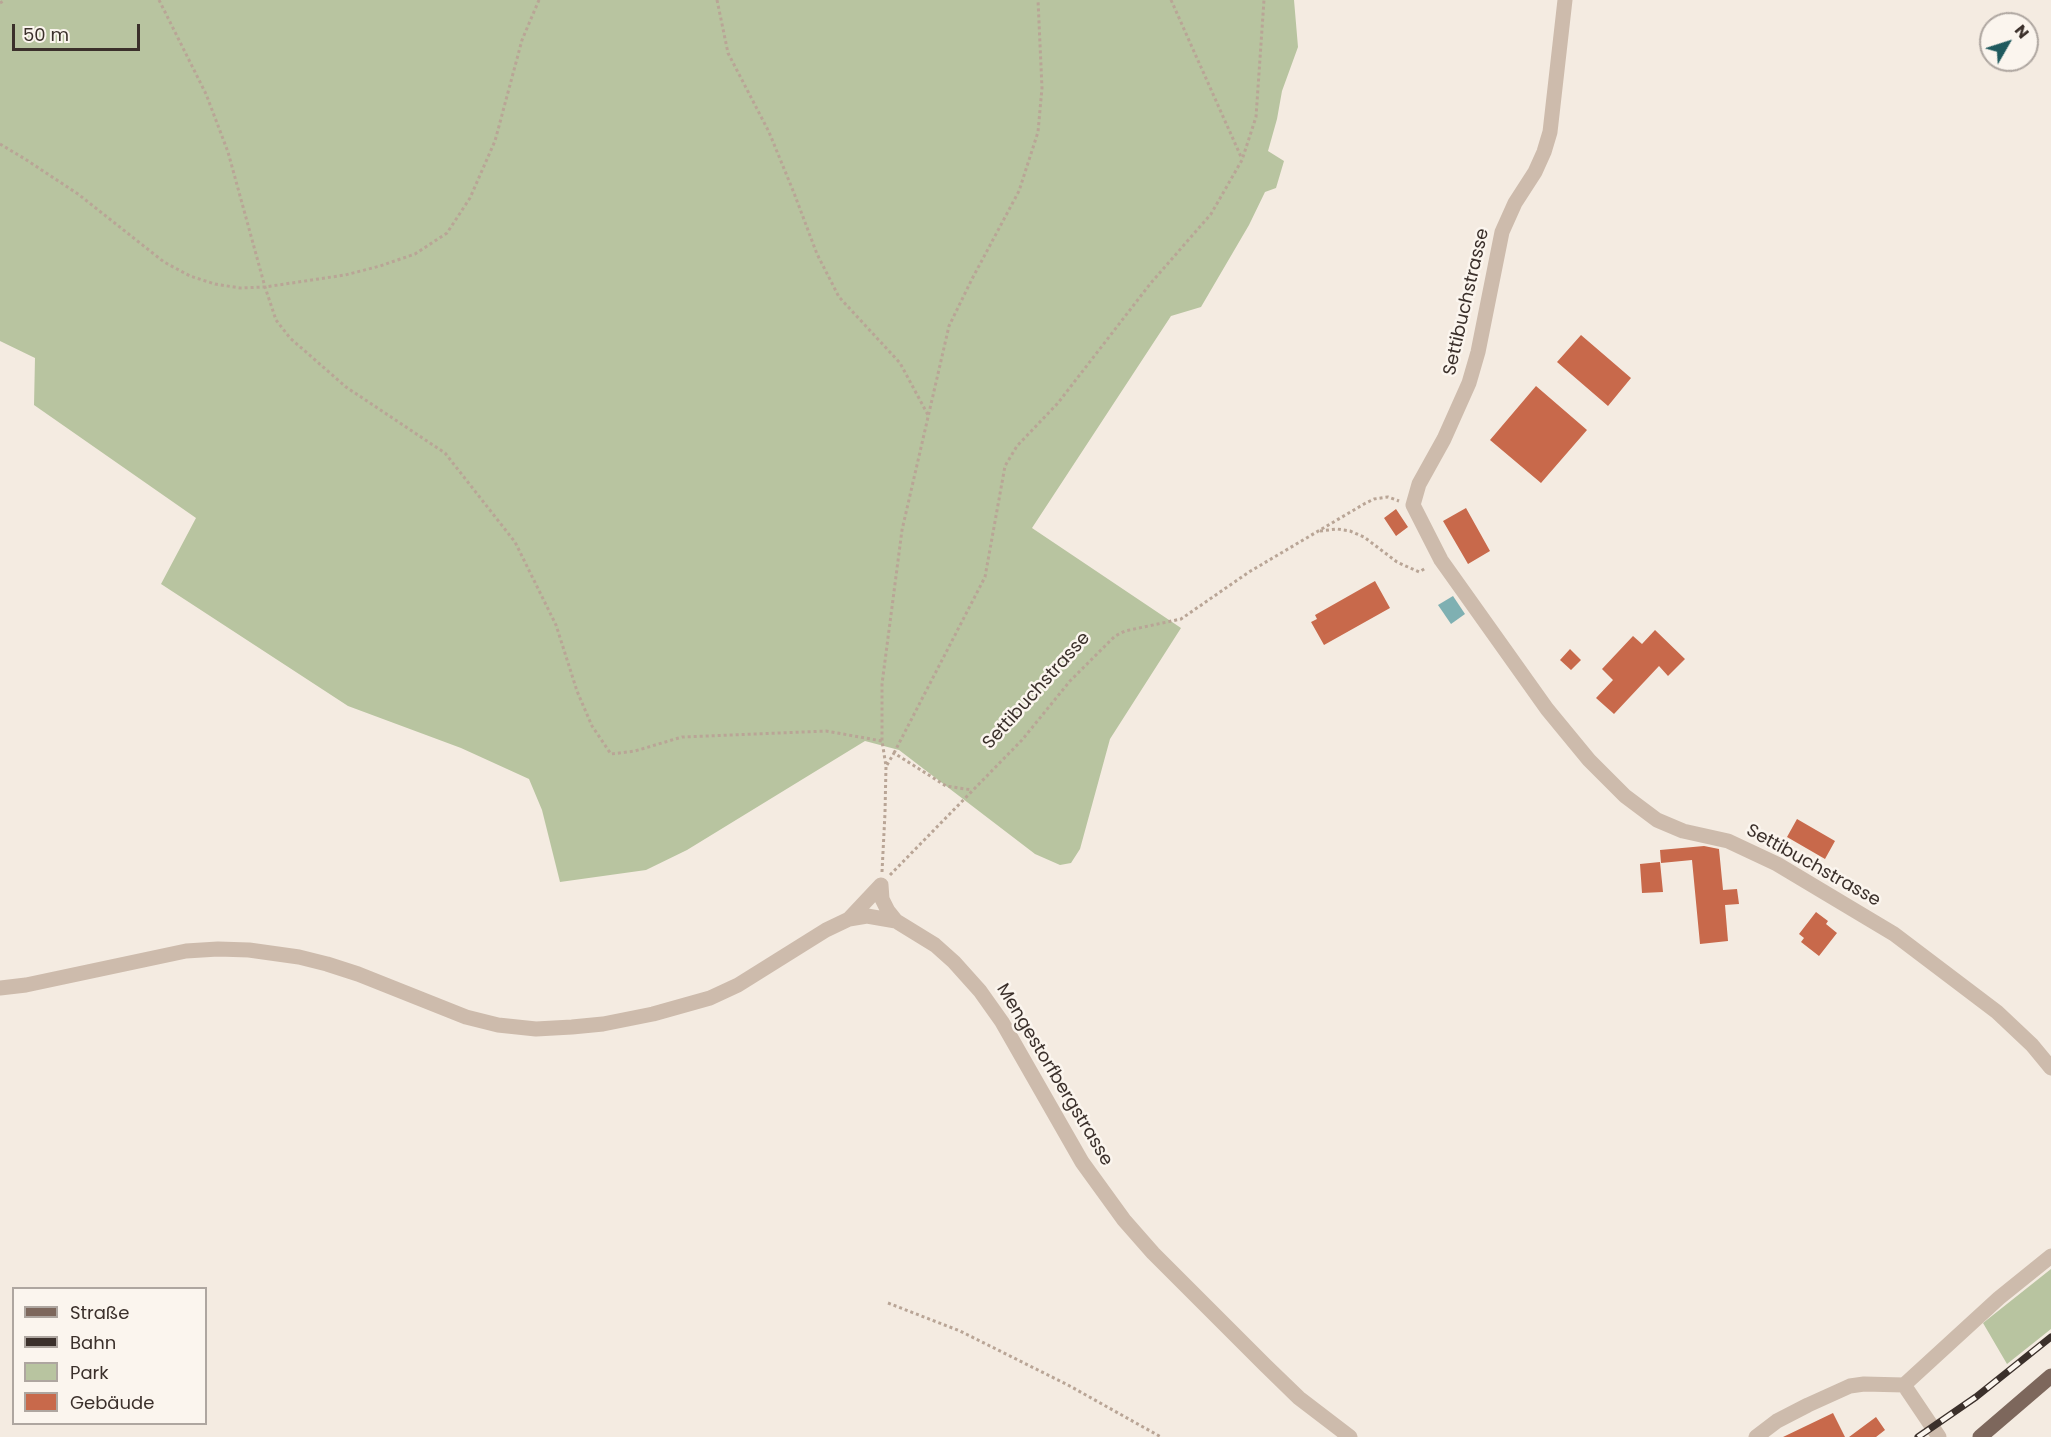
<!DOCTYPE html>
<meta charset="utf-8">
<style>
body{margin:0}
#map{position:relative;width:2051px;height:1437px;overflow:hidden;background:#f4ebe1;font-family:Poppins,sans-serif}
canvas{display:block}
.legend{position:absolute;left:12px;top:1287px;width:195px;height:138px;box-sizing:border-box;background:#fbf5ee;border:2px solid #aea6a0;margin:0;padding:8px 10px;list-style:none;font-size:18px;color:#3b302b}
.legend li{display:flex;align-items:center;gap:12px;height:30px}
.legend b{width:30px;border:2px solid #aea6a0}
.north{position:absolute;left:1979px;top:12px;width:60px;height:60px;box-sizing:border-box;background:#fbf5ee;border:2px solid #aea6a0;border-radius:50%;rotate:51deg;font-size:16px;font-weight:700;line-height:24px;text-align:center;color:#3b302b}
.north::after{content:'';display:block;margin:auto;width:21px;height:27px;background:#1f5a5e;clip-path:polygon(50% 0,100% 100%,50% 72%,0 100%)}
.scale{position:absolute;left:12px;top:24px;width:128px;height:27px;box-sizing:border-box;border:3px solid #3b302b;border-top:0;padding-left:8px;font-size:18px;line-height:21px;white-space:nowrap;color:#3b302b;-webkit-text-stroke:4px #fbf5ee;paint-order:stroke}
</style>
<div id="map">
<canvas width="2051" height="1437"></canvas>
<ul class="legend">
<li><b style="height:8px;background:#7d675c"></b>Straße</li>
<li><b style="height:8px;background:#3b302b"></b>Bahn</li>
<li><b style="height:16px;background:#b8c4a0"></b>Park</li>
<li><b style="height:16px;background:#c8694b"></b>Gebäude</li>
</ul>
<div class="north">N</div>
<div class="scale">50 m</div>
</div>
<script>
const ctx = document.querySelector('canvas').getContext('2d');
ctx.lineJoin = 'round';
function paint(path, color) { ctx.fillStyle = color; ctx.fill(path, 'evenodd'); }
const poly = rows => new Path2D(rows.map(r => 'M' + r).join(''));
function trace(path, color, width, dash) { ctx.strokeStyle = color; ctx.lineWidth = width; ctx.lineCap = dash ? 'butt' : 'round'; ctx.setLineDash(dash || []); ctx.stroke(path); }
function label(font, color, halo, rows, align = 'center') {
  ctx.font = font + ' Poppins,sans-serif'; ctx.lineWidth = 5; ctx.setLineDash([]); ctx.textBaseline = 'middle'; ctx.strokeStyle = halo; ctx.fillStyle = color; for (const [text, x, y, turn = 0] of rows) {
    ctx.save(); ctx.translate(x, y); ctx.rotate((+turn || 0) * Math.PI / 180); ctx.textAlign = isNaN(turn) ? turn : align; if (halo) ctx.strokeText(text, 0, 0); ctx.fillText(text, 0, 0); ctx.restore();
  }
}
const green = poly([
 [0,0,1294,0,1298,47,1282,91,1277,119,1268,151,1284,161,1276,188,1265,192,1249,225,1201,307,1171,316,1032,528,1181,628,1110,739,1080,849,1071,863,1060,865,1035,854,899,750,865,741,687,850,646,870,560,882,542,810,529,779,461,748,348,706,161,584,196,518,34,405,35,358,0,341],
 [2051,1269,2051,1329,2007,1364,1983,1323]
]);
const water = poly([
 [1453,596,1465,614,1451,624,1438,605]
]);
const building = poly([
 [1581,335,1631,378,1608,406,1557,362],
 [1536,386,1587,430,1541,483,1490,440],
 [1466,508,1490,551,1468,564,1443,521],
 [1396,509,1408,527,1396,536,1384,518],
 [1375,581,1390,608,1324,645,1311,622,1317,619,1315,615],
 [1655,630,1685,659,1668,676,1659,666,1614,714,1596,698,1613,680,1602,669,1633,636,1642,644],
 [1570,649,1581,660,1571,670,1560,660],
 [1797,819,1835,841,1825,859,1787,837],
 [1704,846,1719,849,1723,890,1737,889,1739,904,1725,905,1728,941,1700,944,1692,860,1661,863,1660,850],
 [1660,862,1663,892,1642,893,1640,864],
 [1816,912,1828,921,1826,924,1837,933,1819,956,1801,942,1804,938,1799,934],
 [1833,1413,1845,1437,1783,1437],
 [1876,1417,1885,1430,1876,1437,1849,1437]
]);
const path = poly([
 [159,0,206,94,228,152,265,287,276,320,290,338,346,387,445,453,515,542,556,625,577,691,592,726,611,754,635,751,682,737,826,731,882,741],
 [717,0,728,53,769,132,794,193,817,254,839,297,900,363,928,415],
 [1171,0,1242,159],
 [0,3,5,0],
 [0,144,25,159,78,194,164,262,190,276,215,284,240,288,265,287,345,275,380,266,415,254,447,233,470,198,495,141,522,40,539,0],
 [1320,531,1337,529,1350,531,1364,537,1397,562,1419,572,1426,568],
 [894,753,985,577,1005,466,1017,446,1058,403,1150,284,1211,214,1242,160,1256,117,1264,0],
 [887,765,894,753,946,786,972,790],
 [882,872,885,813,886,766,882,741,882,684,902,530,949,326,972,279,1019,191,1038,132,1042,88,1038,0],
 [890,875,1022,740,1070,681,1115,636,1125,631,1181,619,1249,572,1364,504,1374,499,1388,497,1399,501],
 [888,1303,960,1331,1068,1385,1161,1437]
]);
const minor = poly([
 [1565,0,1550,132,1544,152,1535,172,1515,203,1502,232,1478,352,1469,383,1444,439,1419,484,1413,505,1441,560,1547,709,1589,760,1625,796,1657,820,1683,831,1728,841,1777,864,1894,934,1997,1012,2032,1045,2051,1068],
 [881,885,882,899,888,911,896,921],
 [849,919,881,885],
 [0,988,26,985,186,951,218,949,249,950,299,957,327,964,358,974,466,1017,498,1025,536,1029,572,1027,603,1024,653,1014,710,998,738,985,826,930,849,919,867,916,896,921,935,945,954,962,980,991,1002,1022,1082,1162,1124,1220,1153,1253,1265,1365,1299,1398,1350,1437],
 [1904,1385,1939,1437],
 [1756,1437,1777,1421,1808,1405,1850,1386,1864,1384,1904,1385,1999,1298,2051,1256]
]);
const major = poly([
 [1980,1437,2051,1376]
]);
const rail = poly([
 [1918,1437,1976,1397,2051,1337]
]);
const streetNames = [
 ["Settibuchstrasse",1467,302,-77],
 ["Settibuchstrasse",1037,691,-48],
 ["Settibuchstrasse",1813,866,29],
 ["Mengestorfbergstrasse",1054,1075,59]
];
paint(green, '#b8c4a0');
paint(water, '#7fb0b2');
paint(building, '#c8694b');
trace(path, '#b9a596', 3, [3, 3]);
trace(minor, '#cdbbac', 15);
trace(major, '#7d675c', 15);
trace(rail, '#3b302b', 7);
trace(rail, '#fbf5ee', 4.5, [14]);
label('18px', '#3b302b', '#fbf5ee', streetNames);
</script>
